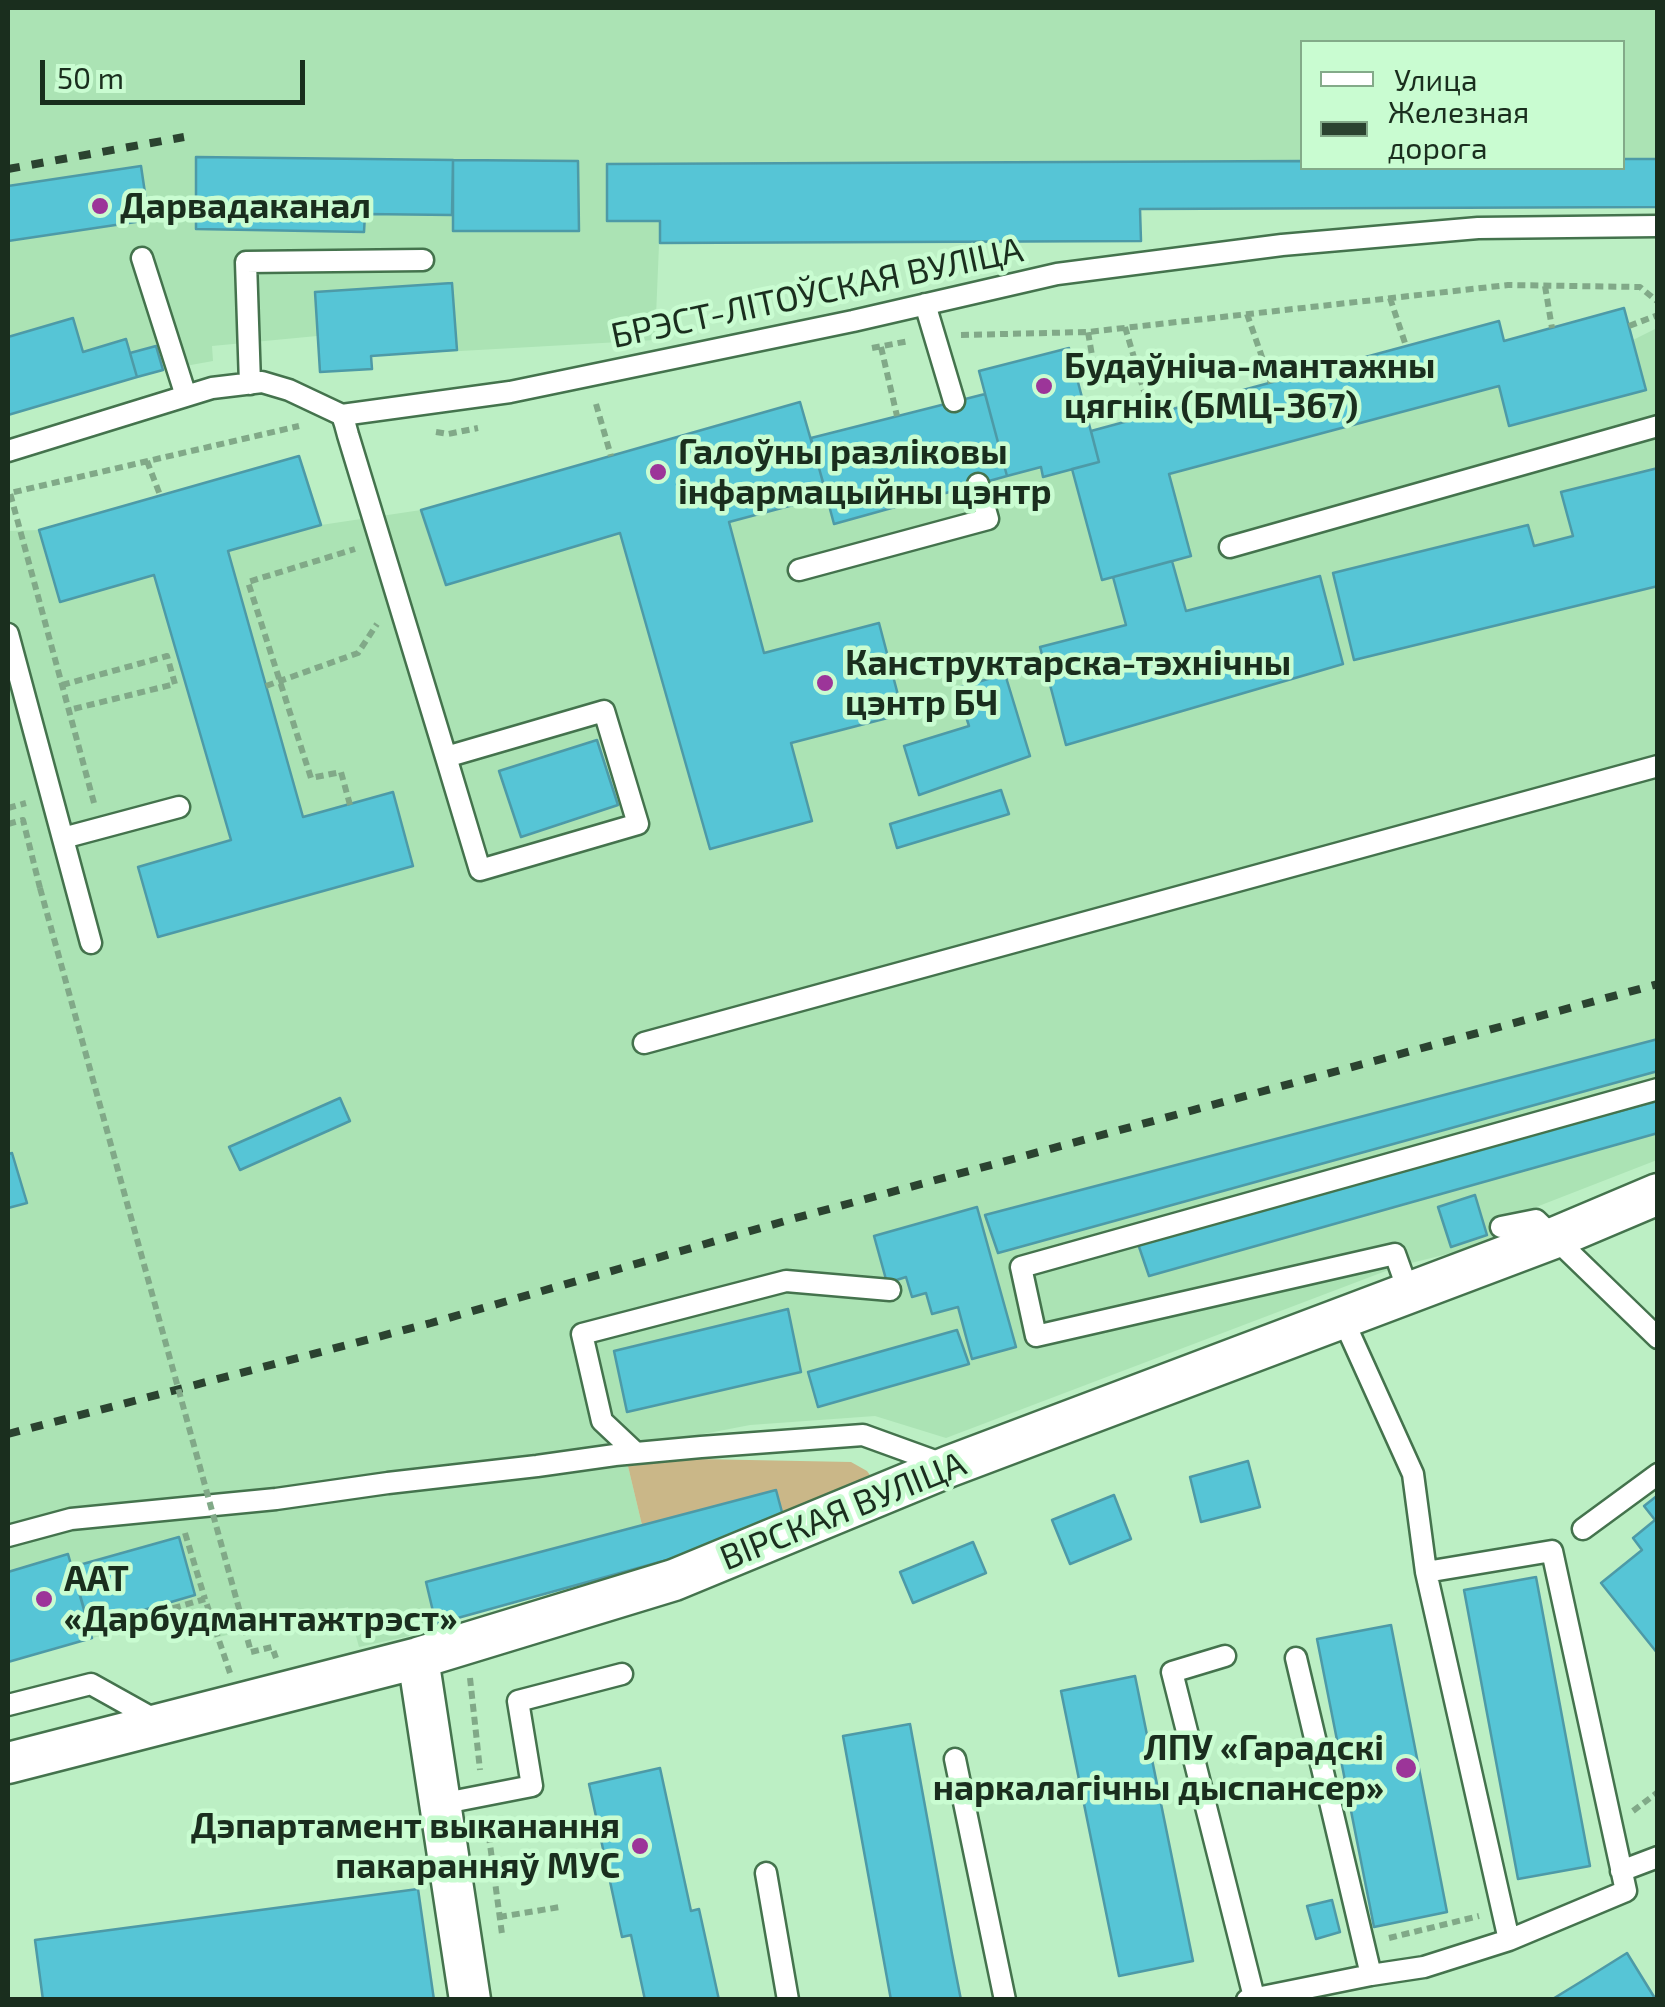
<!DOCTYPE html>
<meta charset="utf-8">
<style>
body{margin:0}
#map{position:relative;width:1665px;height:2007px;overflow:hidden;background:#bcefc4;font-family:"Exo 2",sans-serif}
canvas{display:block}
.frame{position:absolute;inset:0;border:10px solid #1a2e1e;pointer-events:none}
.legend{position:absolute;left:1300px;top:40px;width:325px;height:130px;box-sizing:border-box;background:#c9fcd1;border:2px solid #83aa89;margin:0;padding:12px 18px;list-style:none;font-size:30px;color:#1a2e1e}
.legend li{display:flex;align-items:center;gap:20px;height:50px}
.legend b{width:50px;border:2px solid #83aa89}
.scale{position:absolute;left:40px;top:60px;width:265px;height:45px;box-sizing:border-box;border:5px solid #1a2e1e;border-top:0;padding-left:12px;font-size:30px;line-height:35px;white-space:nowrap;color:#1a2e1e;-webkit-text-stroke:8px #c9fcd1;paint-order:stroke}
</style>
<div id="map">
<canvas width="1665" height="2007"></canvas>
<div class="frame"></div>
<ul class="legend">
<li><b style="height:12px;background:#fff"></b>Улица</li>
<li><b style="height:12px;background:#2b4330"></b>Железная дорога</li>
</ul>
<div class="scale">50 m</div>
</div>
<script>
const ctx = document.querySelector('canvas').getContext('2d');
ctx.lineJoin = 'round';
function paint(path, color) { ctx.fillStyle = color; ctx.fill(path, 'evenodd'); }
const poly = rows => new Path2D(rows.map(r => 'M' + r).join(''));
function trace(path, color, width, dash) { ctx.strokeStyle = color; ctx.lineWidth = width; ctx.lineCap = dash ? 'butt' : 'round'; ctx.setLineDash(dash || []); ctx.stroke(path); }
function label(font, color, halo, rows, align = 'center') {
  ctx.font = font + ' "Exo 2",sans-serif'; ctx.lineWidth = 9; ctx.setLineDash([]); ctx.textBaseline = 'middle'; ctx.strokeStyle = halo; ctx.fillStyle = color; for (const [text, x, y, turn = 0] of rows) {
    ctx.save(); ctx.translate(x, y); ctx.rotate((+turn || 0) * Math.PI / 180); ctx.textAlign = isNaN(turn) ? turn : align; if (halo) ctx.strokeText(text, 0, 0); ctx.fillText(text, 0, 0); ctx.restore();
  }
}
const built = poly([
 [8,8,1657,8,1657,159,1623,159,1622,42,1302,42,1302,161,607,164,607,221,660,221,655,340,372,356,372,369,320,372,317,336,212,346,213,361,163,370,8,415],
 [1657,328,1657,1160,1531,1209,1540,1231,1399,1266,946,1438,875,1416,750,1425,631,1448,627,1462,642,1525,427,1582,437,1630,359,1647,348,1607,210,1639,199,1608,8,1662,8,531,39,530,299,456,321,525,421,510,800,402,812,437,984,394,979,371,1069,348,1099,462,1073,469,1103,580,1191,556,1169,474,1499,386,1510,426,1645,390,1633,340]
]);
const green = poly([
 [698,1459,851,1462,867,1471,872,1478,786,1527,775,1490,642,1525,627,1462]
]);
const building = poly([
 [196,157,453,160,452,215,365,214,364,232,196,229,196,157],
 [1622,159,1658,159,1658,207,1140,209,1141,241,660,243,660,221,607,221,607,164,1302,161,1302,168,1622,168,1622,159],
 [453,160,578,161,579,231,453,231,453,160],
 [141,166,149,220,8,241,8,186,141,166],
 [452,283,457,350,371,356,372,369,320,372,315,292,452,283],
 [1624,308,1646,390,1509,426,1499,386,1169,474,1191,556,1102,580,1072,469,1099,462,1091,431,1499,321,1504,341,1624,308],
 [73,318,83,352,126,339,137,377,8,415,8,337,73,318],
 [156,346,163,370,137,377,130,353,156,346],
 [1069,348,1099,462,1043,477,1041,467,1007,476,979,371,1069,348],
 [985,394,1007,476,834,524,811,438,985,394],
 [800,402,827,496,729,522,764,653,879,623,903,714,791,743,812,821,710,849,620,533,446,585,421,510,800,402],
 [299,456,321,525,228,551,303,817,393,792,413,866,158,937,138,867,231,840,154,575,60,602,39,530,299,456],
 [1658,468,1658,586,1354,660,1333,573,1528,525,1534,546,1573,536,1561,492,1658,468],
 [1172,561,1186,611,1320,576,1343,664,1066,745,1040,647,1126,625,1113,577,1172,561],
 [1005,674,1030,756,919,795,904,746,969,726,957,688,1005,674],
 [597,740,618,805,521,837,499,771,597,740],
 [1001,790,1009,814,897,848,890,824,1001,790],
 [1658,1039,1658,1071,998,1253,985,1215,1658,1039],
 [340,1098,350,1121,240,1170,229,1147,340,1098],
 [1658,1101,1658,1133,1149,1276,1136,1238,1658,1101],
 [12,1153,27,1203,8,1208,8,1154,12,1153],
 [1475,1195,1487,1235,1451,1247,1438,1207,1475,1195],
 [977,1207,1016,1347,972,1359,958,1307,932,1314,926,1293,912,1297,906,1277,887,1283,874,1236,977,1207],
 [788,1309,801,1372,627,1412,614,1351,788,1309],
 [957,1330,969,1364,818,1407,808,1372,957,1330],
 [1248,1461,1260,1507,1201,1522,1190,1477,1248,1461],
 [776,1490,786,1527,436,1624,426,1582,776,1490],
 [1114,1495,1131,1539,1070,1564,1052,1520,1114,1495],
 [1658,1495,1658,1654,1601,1583,1642,1550,1633,1538,1655,1520,1644,1506,1658,1495],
 [179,1537,195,1595,89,1626,72,1567,179,1537],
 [973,1542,986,1573,913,1603,900,1572,973,1542],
 [68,1554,92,1638,8,1662,8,1572,68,1554],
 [1536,1577,1590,1866,1518,1879,1464,1590,1536,1577],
 [1391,1625,1447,1912,1374,1927,1317,1639,1391,1625],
 [1135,1676,1193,1961,1119,1976,1061,1691,1135,1676],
 [910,1724,952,1954,961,2000,891,2000,843,1736,910,1724],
 [660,1768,691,1911,699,1909,719,2000,645,2000,631,1935,622,1937,589,1784,660,1768],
 [418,1889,434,2000,43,2000,35,1940,418,1889],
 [1332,1900,1340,1932,1316,1939,1307,1906,1332,1900],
 [1627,1953,1656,2000,1551,2000,1587,1978,1627,1953]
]);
const path = poly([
 [1545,286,1552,328],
 [1390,298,1406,346],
 [1247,314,1271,383],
 [1629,326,1658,315],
 [1125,327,1151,415],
 [961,335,1088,332,1508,285,1640,287,1658,302],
 [881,347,897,416],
 [872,348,909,341],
 [1077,378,1095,373,1088,332],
 [596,404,611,456],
 [436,432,448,434,478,428],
 [147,461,160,495],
 [62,685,167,656,175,684,69,710],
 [266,686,358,653,377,624],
 [94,803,10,493,299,426],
 [350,805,341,772,311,778,248,582,355,549],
 [8,808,26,803],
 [8,824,23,820,40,888],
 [185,1533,205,1599],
 [102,1622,104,1628,205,1599,230,1673],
 [251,1652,272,1647,276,1658],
 [470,1678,480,1770],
 [1633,1811,1658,1792],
 [487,1822,502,1934],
 [499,1917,560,1907],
 [1389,1938,1479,1916]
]);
const lane = poly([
 [142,258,186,396],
 [925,304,954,401],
 [250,384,246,262,423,260],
 [342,415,345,424,348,435,446,757,480,870,638,824,604,711,446,757],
 [8,451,212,388,262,382,289,390,342,415,510,392,853,321,1057,274,1282,245,1478,228,1658,226],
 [1230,547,1658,426],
 [799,570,988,519,978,484],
 [8,634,91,943],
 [63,838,179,807],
 [644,1043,1658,766],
 [1501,1227,1536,1220,1658,1338],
 [1409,1293,1395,1254,1036,1336,1021,1267,1658,1089],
 [1342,1317,1413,1474,1426,1572,1509,1940,1424,1967,1371,1975],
 [636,1453,602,1421,582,1334,786,1281,890,1290],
 [1583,1529,1658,1474],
 [8,1536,71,1519,276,1499,388,1483,537,1466,615,1455,701,1447,863,1435,943,1464],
 [1426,1572,1552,1551,1626,1891,1509,1940],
 [1225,1656,1172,1672,1254,1997],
 [8,1705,91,1684,161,1723],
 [955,1759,1005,2000],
 [440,1804,532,1786,518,1701,622,1674],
 [1621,1871,1658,1857],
 [766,1873,788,2000],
 [1247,2000,1371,1975,1296,1658]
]);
const street = poly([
 [418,1658,470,2000],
 [8,1763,418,1658,674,1580,950,1466,1554,1238,1658,1194]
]);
const rail = poly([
 [8,169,184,137],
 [8,1434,431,1323,792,1219,1658,984]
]);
const pathBridge = poly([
 [40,888,251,1652]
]);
const markers = [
 [100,206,10,"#9c3599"],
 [1044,386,10,"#9c3599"],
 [658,472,10,"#9c3599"],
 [825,683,10,"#9c3599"],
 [44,1599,10,"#9c3599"],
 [1406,1768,12,"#9c3599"],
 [640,1846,10,"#9c3599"]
];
const poiNames = [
 ["Дарвадаканал",120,206],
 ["Будаўніча-мантажны",1064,366],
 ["цягнік (БМЦ-367)",1064,406],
 ["Галоўны разліковы",678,452],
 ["інфармацыйны цэнтр",678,492],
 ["Канструктарска-тэхнічны",845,663],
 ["цэнтр БЧ",845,703],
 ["ААТ",64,1579],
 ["«Дарбудмантажтрэст»",64,1619],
 ["ЛПУ «Гарадскі",1384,1748,"right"],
 ["наркалагічны дыспансер»",1384,1788,"right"],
 ["Дэпартамент выканання",620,1826,"right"],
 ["пакаранняў МУС",620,1866,"right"]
];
const streetNames = [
 ["БРЭСТ-ЛІТОЎСКАЯ ВУЛІЦА",817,293,-12],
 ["ВІРСКАЯ ВУЛІЦА",843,1511,-22]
];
paint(built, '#abe3b4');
paint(green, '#cab788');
paint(building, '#56c5d6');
trace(building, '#4d9aa7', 2.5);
trace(lane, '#44734d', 25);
trace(street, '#44734d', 45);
trace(path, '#81a988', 6, [8, 5]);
trace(lane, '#fff', 20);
trace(street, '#fff', 40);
trace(rail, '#2b4330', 8, [12, 12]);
trace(pathBridge, '#81a988', 6, [8, 5]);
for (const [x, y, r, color] of markers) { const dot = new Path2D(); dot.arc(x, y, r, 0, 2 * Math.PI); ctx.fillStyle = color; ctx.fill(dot); trace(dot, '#c9fcd1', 4); }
label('bold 35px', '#1a2e1e', '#c9fcd1', poiNames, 'left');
label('35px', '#1a2e1e', '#c9fcd1', streetNames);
</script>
